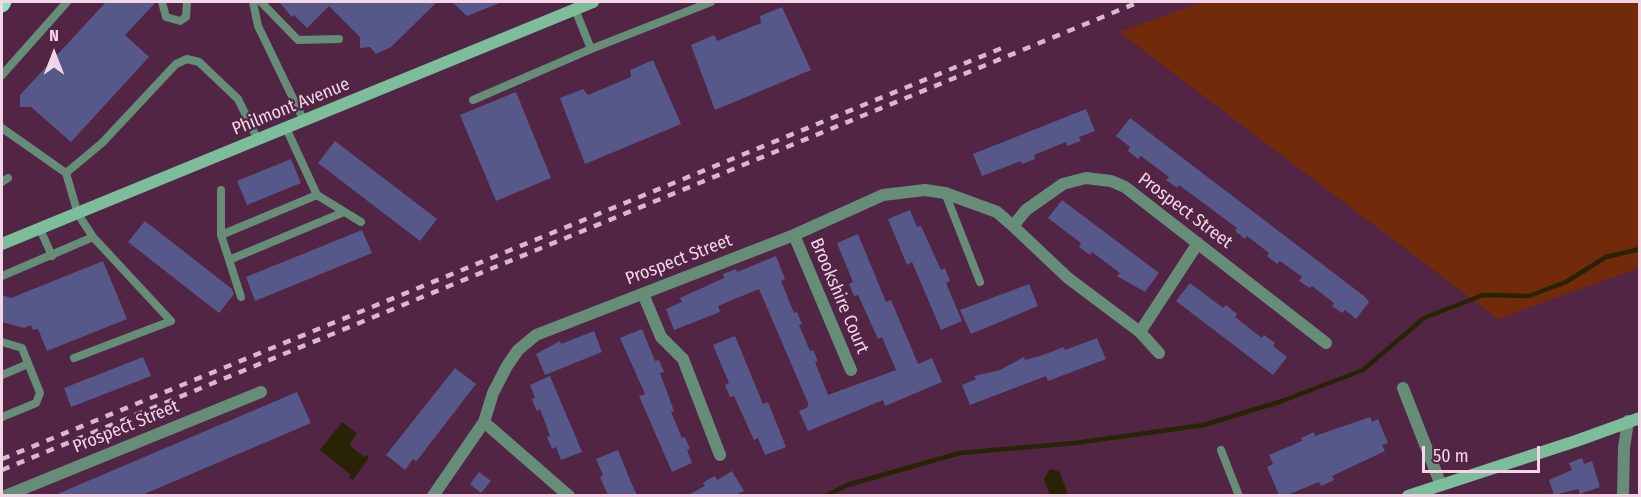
<!DOCTYPE html>
<style>
body{margin:0}
#map{position:relative;width:1641px;height:497px;overflow:hidden;background:#522544;font-family:"Fira Sans Condensed",sans-serif}
canvas{display:block}
.frame{position:absolute;inset:0;border:3px solid #f2d5e7;pointer-events:none}
.north{position:absolute;left:24px;top:24px;width:60px;height:60px;-webkit-text-stroke:4px #522544;paint-order:stroke;rotate:0deg;font-size:16px;font-weight:700;line-height:24px;text-align:center;color:#f2d5e7}
.north::after{content:'';display:block;margin:auto;width:21px;height:27px;background:#f2d5e7;clip-path:polygon(50% 0,100% 100%,50% 72%,0 100%)}
.scale{position:absolute;left:1422px;top:446px;width:118px;height:27px;box-sizing:border-box;border:3px solid #f2d5e7;border-top:0;padding-left:8px;font-size:18px;line-height:21px;white-space:nowrap;color:#f2d5e7;-webkit-text-stroke:4px #522544;paint-order:stroke}
</style>
<div id="map">
<canvas width="1641" height="497"></canvas>
<div class="frame"></div>
<div class="north">N</div>
<div class="scale">50 m</div>
</div>
<script>
const ctx = document.querySelector('canvas').getContext('2d');
ctx.lineJoin = 'round';
function paint(path, color) { ctx.fillStyle = color; ctx.fill(path, 'evenodd'); }
const poly = rows => new Path2D(rows.map(r => 'M' + r).join(''));
function trace(path, color, width, dash) { ctx.strokeStyle = color; ctx.lineWidth = width; ctx.lineCap = dash ? 'butt' : 'round'; ctx.setLineDash(dash || []); ctx.stroke(path); }
function label(font, color, halo, rows, align = 'center') {
  ctx.font = font + ' "Fira Sans Condensed",sans-serif'; ctx.lineWidth = 4.5; ctx.setLineDash([]); ctx.textBaseline = 'middle'; ctx.strokeStyle = halo; ctx.fillStyle = color; for (const [text, x, y, turn = 0] of rows) {
    ctx.save(); ctx.translate(x, y); ctx.rotate((+turn || 0) * Math.PI / 180); ctx.textAlign = isNaN(turn) ? turn : align; if (halo) ctx.strokeText(text, 0, 0); ctx.fillText(text, 0, 0); ctx.restore();
  }
}
const green = poly([
 [1202,2,1639,2,1639,268,1498,319,1119,32]
]);
const water = poly([
 [342,422,357,433,349,445,364,457,366,455,369,457,353,480,349,477,351,475,320,450],
 [1050,469,1060,472,1068,495,1050,495,1044,479]
]);
const stream = poly([
 [826,496,847,485,960,453,1075,443,1204,425,1282,401,1363,370,1424,318,1483,295,1529,296,1566,282,1606,257,1640,249]
]);
const building = poly([
 [106,2,156,2,125,35,149,57,71,142,31,107,20,107,20,95],
 [279,2,437,2,391,47,376,54,370,47,360,48,360,37,329,6,307,28,294,15,292,17],
 [452,2,502,2,467,16],
 [782,7,811,70,715,110,691,45,714,35,717,41,761,23,760,16],
 [653,60,681,124,585,164,560,98,583,89,588,95,631,77,630,70],
 [516,92,551,178,496,201,460,115],
 [1086,109,1095,131,1079,137,1081,141,1067,146,1066,142,1034,155,1035,159,1022,164,1021,161,982,176,973,154],
 [1130,118,1364,296,1369,302,1356,319,1345,310,1342,313,1332,306,1334,303,1312,286,1310,288,1305,285,1299,281,1302,277,1280,261,1277,264,1267,256,1269,253,1247,236,1245,239,1235,231,1237,228,1179,185,1177,188,1172,184,1166,180,1169,177,1141,156,1138,159,1128,151,1130,147,1116,136],
 [335,141,437,219,420,241,318,163],
 [291,159,301,183,247,205,237,181],
 [1062,200,1159,273,1145,292,1117,276,1120,273,1092,252,1090,255,1079,247,1081,243,1048,218],
 [910,210,917,227,921,226,941,270,945,268,950,281,946,283,962,321,941,330,912,262,907,265,888,219],
 [145,221,232,289,234,294,219,313,128,242],
 [362,230,372,253,255,301,246,277],
 [858,234,886,302,891,300,918,364,932,358,942,382,885,406,883,400,808,431,799,411,808,407,808,403,759,289,718,306,720,312,674,330,666,309,682,302,680,298,724,278,723,274,736,269,737,272,776,256,785,279,781,281,794,313,797,312,802,324,799,325,810,351,813,350,818,361,815,362,828,395,896,370,882,337,878,339,858,295,854,296,849,284,853,282,837,243],
 [103,261,127,319,47,351,38,329,33,330,31,325,24,328,2,322,2,295,11,298],
 [1190,283,1223,308,1226,305,1232,310,1237,314,1235,317,1262,338,1264,335,1275,343,1273,346,1287,357,1273,375,1176,301],
 [1029,284,1038,306,971,334,960,310],
 [642,329,655,361,659,360,664,372,660,373,674,411,671,412,682,438,685,437,690,449,687,450,692,463,672,472,639,396,645,394,620,338],
 [594,331,602,352,545,375,536,354,560,341,561,344],
 [735,336,763,404,768,402,786,447,765,455,758,438,754,440,734,396,730,397,725,385,729,383,713,345],
 [1097,338,1106,359,1048,381,1046,376,970,405,962,385,976,379,974,376,1000,370,1024,357,1025,360,1040,356,1064,347,1065,350],
 [143,357,151,376,71,407,64,388],
 [455,368,476,384,419,458,416,461,413,459,405,470,386,455],
 [550,376,582,452,561,460,556,447,552,449,547,437,550,436,540,409,537,411,534,405,532,399,535,398,530,385],
 [297,392,311,423,142,495,55,495],
 [1370,417,1372,422,1378,419,1388,443,1382,445,1385,451,1332,476,1334,480,1321,486,1319,482,1287,495,1279,495,1267,467,1273,464,1269,455,1302,441,1301,438,1314,432,1315,436],
 [618,450,630,480,637,495,608,495,600,477,603,475,596,459],
 [1582,458,1584,464,1592,461,1600,487,1580,494,1578,489,1554,495,1549,480,1572,470,1569,463],
 [732,471,744,491,735,495,688,495,705,486,703,483,709,479,715,476,717,480],
 [479,472,491,481,481,493,470,484]
]);
const lane = poly([
 [162,2,166,17,180,21,186,17,187,2],
 [253,2,258,26,304,121],
 [261,2,298,40,339,39],
 [575,9,591,49,711,2],
 [2,75,67,2],
 [473,100,591,49],
 [2,128,66,173,78,214,93,237,171,321,74,358],
 [286,128,317,195,361,222],
 [66,173,102,143,176,64,187,59,199,62,238,99,258,140],
 [2,182,8,178],
 [221,190,221,235],
 [945,193,980,282],
 [40,229,52,256],
 [229,260,344,212],
 [2,276,93,237],
 [241,297,221,235,317,195],
 [2,342,22,348,40,393,36,403,2,417],
 [2,375,28,364],
 [1221,450,1239,496]
]);
const street = poly([
 [1013,226,1068,278,1140,332,1159,353],
 [794,235,851,370],
 [643,294,661,337,683,359,720,455],
 [1140,332,1198,243],
 [1403,388,1441,485],
 [484,422,569,496],
 [5,496,261,392],
 [433,496,484,422,493,393,507,366,518,350,536,335,794,235,883,195,925,190,945,193,997,212,1013,226,1026,210,1063,184,1086,178,1111,181,1125,187,1326,343],
 [1623,496,1624,448,1628,421]
]);
const secondary = poly([
 [2,244,593,2],
 [1408,496,1576,441,1640,418]
]);
const primary = poly([
 [2,5,4,2]
]);
const rail = poly([
 [2,459,1007,46],
 [2,470,1139,2]
]);
const streetNames = [
 ["Philmont Avenue",291,107,-22],
 ["Prospect Street",1185,211,37],
 ["Prospect Street",679,260,-21],
 ["Brookshire Court",839,296,67],
 ["Prospect Street",126,427,-22]
];
paint(green, '#712a0a');
paint(water, '#282304');
trace(stream, '#282304', 4.5);
paint(building, '#56588a');
trace(lane, '#658d78', 8);
trace(street, '#658d78', 12);
trace(secondary, '#7cbd9c', 12);
trace(primary, '#8de2b7', 15);
trace(rail, '#d8b8cc', 4.5, [8, 8]);
label('18px', '#f2d5e7', '#522544', streetNames);
</script>
